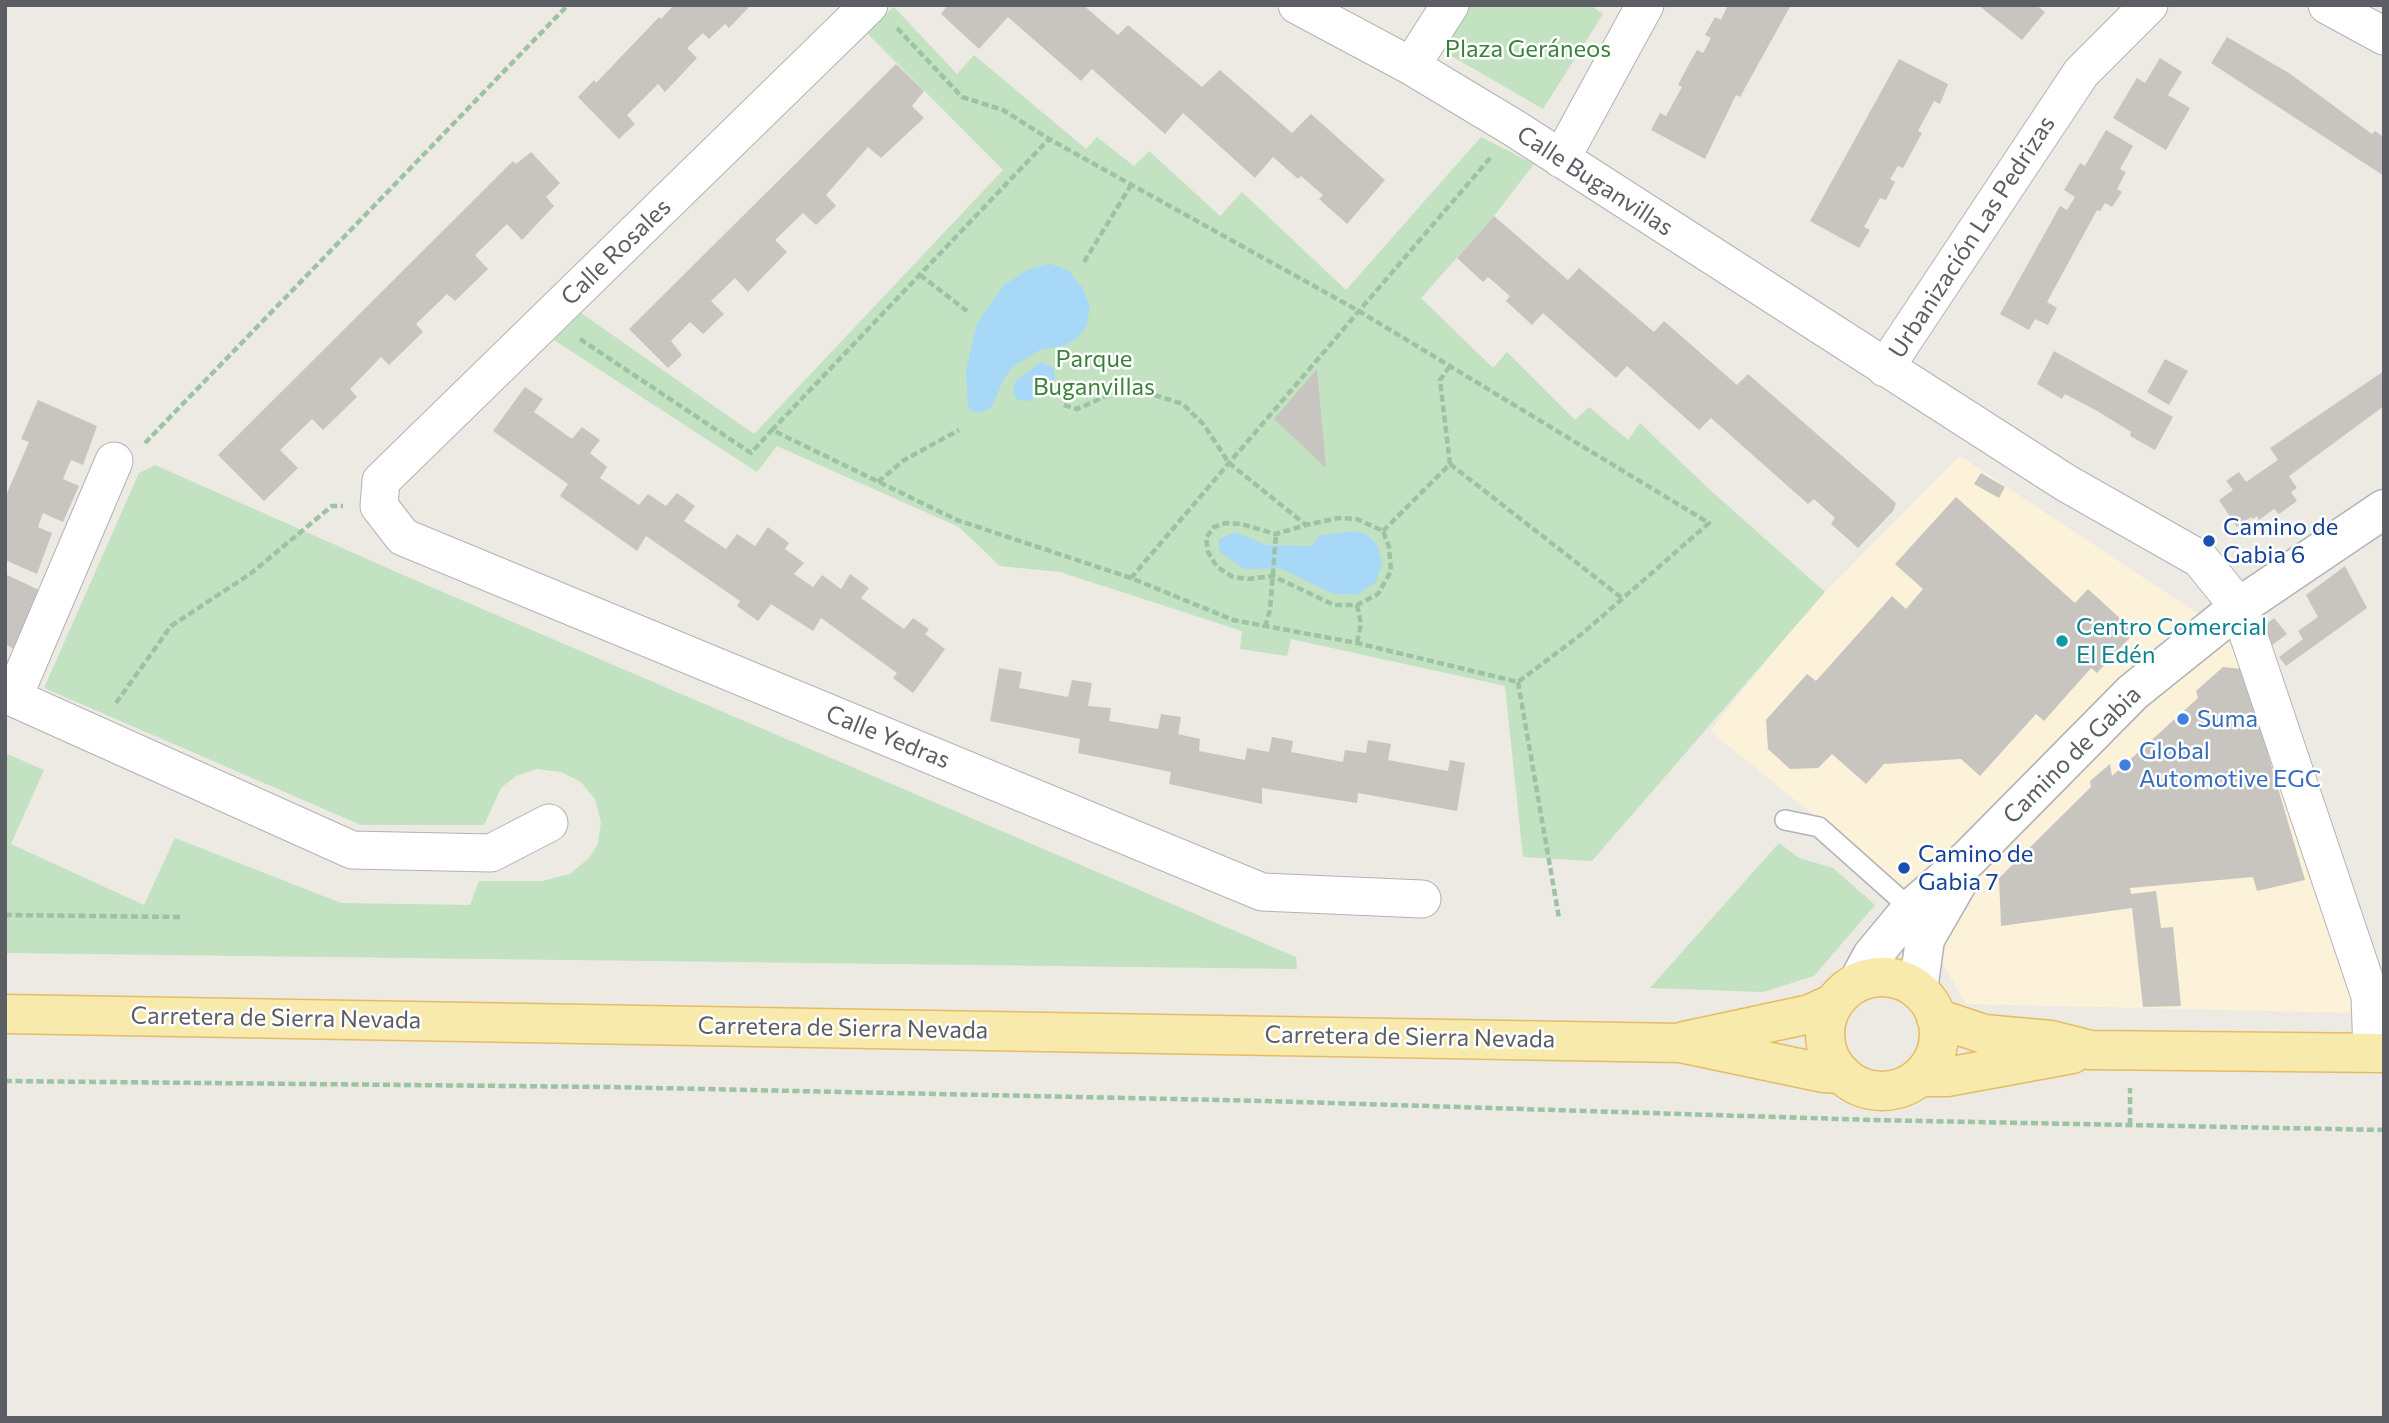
<!DOCTYPE html>
<meta charset="utf-8">
<style>
body{margin:0}
#map{position:relative;width:2389px;height:1423px;overflow:hidden;background:#eceae3;font-family:Commissioner,sans-serif}
canvas{display:block}
.frame{position:absolute;inset:0;border:7px solid #5b5e62;pointer-events:none}
</style>
<div id="map">
<canvas width="2389" height="1423"></canvas>
<div class="frame"></div>
</div>
<script>
const ctx = document.querySelector('canvas').getContext('2d');
ctx.lineJoin = 'round';
function paint(path, color) { ctx.fillStyle = color; ctx.fill(path, 'evenodd'); }
const poly = rows => new Path2D(rows.map(r => 'M' + r).join(''));
function trace(path, color, width, dash) { ctx.strokeStyle = color; ctx.lineWidth = width; ctx.lineCap = dash ? 'butt' : 'round'; ctx.setLineDash(dash || []); ctx.stroke(path); }
function label(font, color, halo, rows, align = 'center') {
  ctx.font = font + ' Commissioner,sans-serif'; ctx.lineWidth = 5; ctx.setLineDash([]); ctx.textBaseline = 'middle'; ctx.strokeStyle = halo; ctx.fillStyle = color; for (const [text, x, y, turn = 0] of rows) {
    ctx.save(); ctx.translate(x, y); ctx.rotate((+turn || 0) * Math.PI / 180); ctx.textAlign = isNaN(turn) ? turn : align; if (halo) ctx.strokeText(text, 0, 0); ctx.fillText(text, 0, 0); ctx.restore();
  }
}
const commercial = poly([
 [1960,456,2236,639,2357,1013,1966,1004,1896,882,1710,731,1807,610]
]);
const green = poly([
 [1471,5,1590,5,1603,14,1543,109,1441,50],
 [894,7,957,74,974,55,1086,149,1097,137,1134,166,1149,151,1220,216,1242,192,1346,290,1481,137,1534,164,1494,216,1421,298,1493,368,1507,352,1575,420,1589,407,1628,440,1640,423,1709,489,1825,592,1592,861,1523,857,1505,686,1291,639,1287,656,1240,649,1242,631,1060,572,1000,566,959,527,777,446,757,472,554,340,581,313,754,434,1003,170,865,31],
 [155,465,410,578,1296,957,1297,969,5,953,5,753,44,770,11,844,144,905,175,838,341,903,470,905,479,881,542,881,570,874,589,858,598,844,601,822,595,799,581,782,561,772,537,769,516,776,501,788,484,825,361,825,44,688,139,473],
 [1779,843,1799,858,1833,868,1875,905,1814,976,1763,992,1650,988]
]);
const water = poly([
 [1050,264,1068,270,1083,288,1090,308,1086,327,1078,337,1066,345,1040,350,1014,366,1004,378,992,407,981,413,973,411,968,407,966,371,977,323,1004,285,1029,269],
 [1041,362,1054,368,1055,379,1039,397,1028,401,1018,400,1013,393,1015,382],
 [1357,531,1368,535,1377,545,1382,562,1376,582,1358,594,1334,594,1280,568,1244,569,1219,551,1219,539,1235,532,1266,545,1312,546,1320,535]
]);
const building = poly([
 [674,5,751,5,729,28,725,24,709,39,703,33,687,48,697,58,665,92,658,84,627,115,635,124,619,139,578,97,594,80,596,83,659,17,661,19],
 [948,5,1083,5,1118,35,1128,25,1202,87,1220,70,1292,133,1311,114,1385,180,1347,224,1319,199,1323,195,1301,176,1298,179,1273,157,1255,178,1183,113,1165,134,1092,69,1081,81,1008,17,979,49,941,14],
 [1728,5,1791,5,1740,97,1736,95,1705,159,1651,130,1660,113,1666,116,1682,87,1678,85,1689,64,1697,50,1703,53,1711,38,1705,35,1715,17,1721,20],
 [1978,5,2036,5,2045,12,2022,40],
 [2227,37,2289,73,2372,134,2375,131,2384,137,2384,176,2211,63],
 [2160,58,2182,72,2168,95,2190,108,2166,150,2113,118,2137,78,2145,83],
 [1899,59,1948,84,1940,104,1934,101,1918,131,1922,133,1903,168,1898,166,1890,179,1895,182,1886,200,1880,198,1864,227,1870,230,1859,248,1810,221],
 [896,64,924,91,912,106,924,118,881,158,868,147,826,195,836,206,816,225,803,213,775,240,787,252,748,292,735,278,711,301,724,314,703,334,690,322,671,341,682,355,668,368,629,329],
 [2106,130,2133,146,2120,169,2126,172,2117,189,2122,192,2112,207,2105,203,2100,211,2097,210,2047,302,2057,308,2048,325,2035,319,2029,330,2000,314,2060,206,2067,210,2075,197,2064,190,2080,163,2085,166],
 [531,152,560,183,546,197,554,206,522,240,507,224,475,255,488,269,455,301,447,294,416,324,423,332,389,365,381,357,350,389,357,397,323,430,312,419,280,450,298,468,264,501,218,455,513,161,516,164],
 [1494,216,1568,280,1579,268,1654,332,1664,321,1737,385,1748,374,1896,503,1893,511,1858,548,1831,524,1835,518,1814,499,1808,504,1711,418,1699,430,1627,366,1616,378,1543,313,1532,325,1506,301,1510,296,1488,277,1483,282,1457,258],
 [2054,351,2173,417,2155,450,2130,436,2131,432,2099,412,2065,394,2062,399,2037,384],
 [2165,359,2188,371,2169,405,2147,392],
 [1317,369,1326,468,1274,419],
 [2384,371,2384,406,2289,476,2297,488,2291,492,2297,501,2279,514,2274,509,2259,520,2257,516,2253,519,2251,517,2237,527,2219,500,2233,490,2226,481,2239,472,2246,482,2278,460,2270,448],
 [525,387,543,399,534,412,572,439,582,427,600,440,590,453,607,467,600,478,639,505,648,494,666,506,677,493,695,506,684,521,726,549,737,534,755,546,768,527,789,543,785,549,804,563,794,574,813,587,822,575,841,589,850,574,869,588,861,598,904,629,913,618,929,629,925,634,945,649,913,693,893,678,897,673,821,618,813,631,771,604,758,621,737,606,740,601,646,536,637,551,560,496,568,484,493,431],
 [38,400,97,426,83,465,71,460,63,479,79,486,63,522,43,513,38,527,52,533,37,574,5,560,5,498,29,442,21,439],
 [1981,473,2005,487,1999,498,1974,484],
 [1956,497,2075,603,2088,589,2135,632,2097,673,2091,668,2044,721,2036,714,1980,776,1961,759,1884,764,1866,784,1832,754,1818,768,1790,769,1768,749,1766,720,1807,674,1816,681,1892,596,1906,609,1923,589,1895,564],
 [2345,566,2367,608,2286,666,2279,657,2303,639,2298,631,2318,617,2306,595],
 [5,574,39,590,14,649,5,644],
 [2274,618,2287,634,2267,649,2259,630],
 [2223,667,2243,669,2305,880,2257,891,2253,877,2130,888,2131,894,2156,891,2161,928,2173,927,2181,1006,2143,1007,2132,908,2001,926,1999,878,2091,787,2090,781,2110,764,2112,776,2198,698,2196,691],
 [999,668,1022,672,1019,688,1068,697,1072,680,1092,683,1088,706,1111,708,1109,721,1158,729,1161,714,1181,717,1178,734,1200,739,1199,751,1245,760,1247,748,1269,752,1272,737,1293,741,1291,752,1343,762,1345,750,1366,753,1368,740,1391,744,1388,760,1448,771,1450,760,1465,763,1457,811,1358,793,1357,803,1262,788,1262,804,1169,784,1171,772,1078,753,1080,739,990,721]
]);
const path = poly([
 [897,28,962,97,1003,110,1049,139],
 [1084,262,1131,185],
 [920,275,967,311],
 [580,339,751,453,772,430],
 [1064,405,1077,409,1106,396,1145,392,1183,404,1204,425,1229,463,1306,525,1276,534,1241,524,1226,523,1214,527,1206,538,1208,552,1217,567,1233,577,1248,579,1273,576,1334,605,1357,605,1378,594,1391,571,1389,547,1383,531,1357,519,1338,518,1306,525],
 [145,443,568,5],
 [1450,464,1622,598],
 [878,482,904,460,959,430],
 [1383,531,1450,464,1440,380,1450,366],
 [1131,578,957,520,772,430,1049,139,1359,311,1709,523,1583,633,1518,682,1357,643,1233,620,1131,578,1229,463,1359,311,1491,157],
 [1357,605,1361,624,1357,643],
 [1265,627,1270,610,1276,534],
 [1518,682,1559,918],
 [116,703,171,626,250,574,332,506,343,506],
 [5,915,181,917],
 [5,1081,609,1087,1267,1101,1873,1120,2384,1130],
 [2130,1125,2130,1088]
]);
const lane = poly([
 [1785,820,1819,827,1911,909]
]);
const street = poly([
 [869,5,381,481,379,506,403,537,1262,892,1422,899],
 [1297,5,1411,66,1514,128,2066,483,2200,559,2239,607,2370,996,2372,1053],
 [2327,5,2384,36],
 [1411,66,1450,5],
 [1561,159,1645,5],
 [1885,368,2081,73,2149,5],
 [5,694,352,850,491,853,549,823],
 [13,698,114,461]
]);
const secondary = poly([
 [1858,982,1872,956,1911,909,1968,859,2133,692,2239,607,2384,509],
 [1918,990,1925,939,1959,880]
]);
const primary = poly([
 '1825 1034a57 57 0 1 1 114 0a57 57 0 1 1-114 0Z',
 [5,1014,1680,1043,1823,1073,1842,1074],
 [1936,1018,1984,1034,2050,1040,2090,1050,2384,1053],
 [1684,1041,1810,1014,1834,1003],
 [1919,1077,1947,1077,2072,1054]
]);
const markers = [
 [2209,541,7,"#1a4fb4"],
 [2062,641,7,"#0f9aa8"],
 [2183,719,7,"#3f7fe0"],
 [2125,765,7,"#3f7fe0"],
 [1904,868,7,"#1a4fb4"]
];
const parkNames = [
 ["Plaza Geráneos",1528,49],
 ["Parque",1094,359],
 ["Buganvillas",1094,387]
];
const streetNames = [
 ["Calle Buganvillas",1595,181,33],
 ["Urbanización Las Pedrizas",1972,237,-57],
 ["Calle Rosales",616,252,-44],
 ["Calle Yedras",888,737,22],
 ["Camino de Gabia",2072,755,-45],
 ["Carretera de Sierra Nevada",276,1018,1],
 ["Carretera de Sierra Nevada",843,1028,1],
 ["Carretera de Sierra Nevada",1410,1037,1]
];
const transitNames = [
 ["Camino de",2223,527],
 ["Gabia 6",2223,555],
 ["Camino de",1918,854],
 ["Gabia 7",1918,882]
];
const cultureNames = [
 ["Centro Comercial",2076,627],
 ["El Edén",2076,655]
];
const shopNames = [
 ["Suma",2197,719],
 ["Global",2139,751],
 ["Automotive EGC",2139,779]
];
paint(commercial, '#fbf2d9');
paint(green, '#c2e2c1');
paint(water, '#a7d8f8');
paint(building, '#c8c5c0');
trace(lane, '#b0b3b7', 22);
trace(street, '#b0b3b7', 39);
trace(secondary, '#afb2b7', 41);
trace(primary, '#e6bc62', 41);
trace(path, '#9bc3a4', 4.5, [7, 3.5]);
trace(lane, '#fff', 19);
trace(street, '#fff', 37);
trace(secondary, '#fff', 38);
trace(primary, '#f8e9ac', 38);
for (const [x, y, r, color] of markers) { const dot = new Path2D(); dot.arc(x, y, r, 0, 2 * Math.PI); ctx.fillStyle = color; ctx.fill(dot); trace(dot, '#fff', 2.5); }
label('24px', '#3b813c', '#fff', parkNames);
label('24px', '#5b5e62', '#fff', streetNames);
label('24px', '#164399', '#fff', transitNames, 'left');
label('24px', '#0d838f', '#fff', cultureNames, 'left');
label('24px', '#366cbe', '#fff', shopNames, 'left');
</script>
